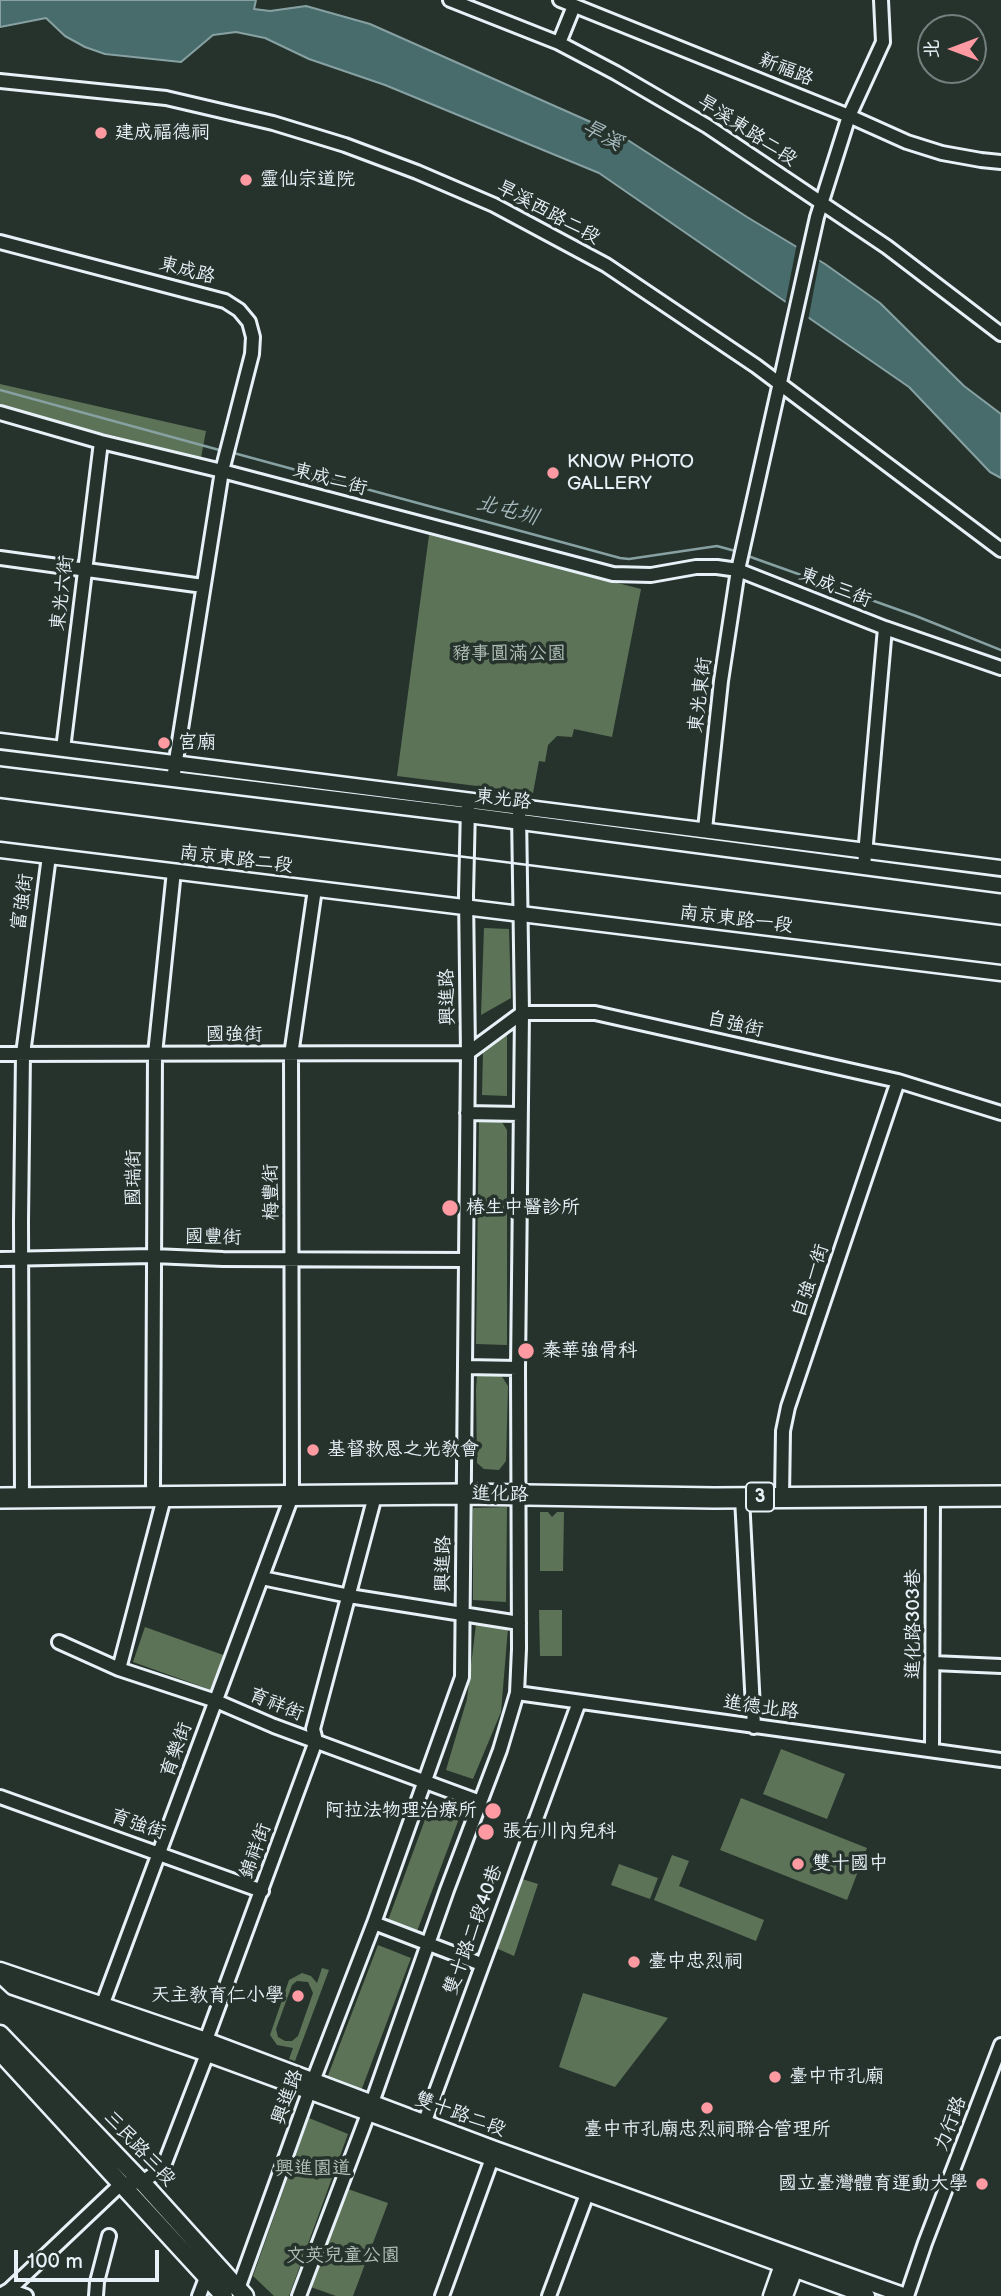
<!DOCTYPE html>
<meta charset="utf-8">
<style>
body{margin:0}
#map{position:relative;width:1001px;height:2296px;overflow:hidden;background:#26332d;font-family:"Balsamiq Sans","LXGW WenKai TC",sans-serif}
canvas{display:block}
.north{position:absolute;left:917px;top:14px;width:70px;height:70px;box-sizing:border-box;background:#26332d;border:2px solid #747f7e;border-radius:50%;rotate:270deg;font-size:19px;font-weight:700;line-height:28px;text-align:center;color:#e8f1f8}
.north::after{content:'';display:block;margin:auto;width:24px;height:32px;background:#ff9aa2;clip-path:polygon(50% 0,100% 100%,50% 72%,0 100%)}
.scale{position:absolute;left:14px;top:2250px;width:145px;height:32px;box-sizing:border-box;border:4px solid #e8f1f8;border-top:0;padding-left:9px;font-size:21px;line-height:24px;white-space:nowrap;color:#e8f1f8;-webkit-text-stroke:5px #26332d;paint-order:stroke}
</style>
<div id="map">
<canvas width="1001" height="2296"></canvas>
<div class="north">北</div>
<div class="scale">100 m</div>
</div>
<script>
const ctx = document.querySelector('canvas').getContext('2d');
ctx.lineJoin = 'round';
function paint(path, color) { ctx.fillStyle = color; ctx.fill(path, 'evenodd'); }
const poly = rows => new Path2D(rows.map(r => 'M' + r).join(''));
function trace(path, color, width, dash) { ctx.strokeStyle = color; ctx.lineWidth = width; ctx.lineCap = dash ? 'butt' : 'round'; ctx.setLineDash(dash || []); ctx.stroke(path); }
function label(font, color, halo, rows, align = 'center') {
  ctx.font = font + ' "Balsamiq Sans","LXGW WenKai TC",sans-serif'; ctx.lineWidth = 7; ctx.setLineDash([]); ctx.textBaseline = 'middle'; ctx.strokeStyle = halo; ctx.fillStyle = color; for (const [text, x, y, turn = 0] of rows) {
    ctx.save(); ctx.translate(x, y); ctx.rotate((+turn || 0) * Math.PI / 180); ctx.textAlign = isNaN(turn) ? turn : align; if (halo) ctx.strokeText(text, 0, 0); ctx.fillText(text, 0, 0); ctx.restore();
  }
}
const green = poly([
 [0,384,206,431,201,458,0,407],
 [429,535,641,589,612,737,574,729,572,737,557,736,548,745,545,762,539,761,533,793,397,776],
 [484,928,509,929,511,998,481,1015],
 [507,1035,507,1096,482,1095,483,1050],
 [500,1119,507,1130,507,1345,476,1344,479,1122],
 [501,1375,508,1386,506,1461,499,1470,484,1469,477,1463,476,1389,477,1376],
 [507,1507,506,1602,473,1600,473,1508],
 [540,1512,548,1512,552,1517,557,1512,564,1512,563,1571,540,1571],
 [539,1610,562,1610,562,1656,540,1656],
 [476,1624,508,1628,501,1712,473,1779,446,1770,467,1699],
 [145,1627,226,1656,214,1691,133,1662],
 [781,1749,845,1774,827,1819,763,1794],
 [741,1798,867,1848,847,1900,720,1850],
 [430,1806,460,1816,416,1934,387,1923],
 [672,1855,689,1861,679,1886,764,1920,756,1941,654,1900],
 [619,1864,658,1878,650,1899,611,1885],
 [522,1879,538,1884,514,1956,496,1948],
 [378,1945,411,1958,361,2091,327,2078],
 [322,1968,329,1970,295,2061,289,2059,293,2048,277,2045,270,2035,289,1980,302,1973,311,1976,317,1983],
 [297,1981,308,1982,313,1993,298,2036,292,2041,285,2041,278,2037,276,2029,292,1985],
 [583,1993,668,2018,615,2087,559,2067],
 [309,2118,348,2134,289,2296,274,2296,253,2276],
 [345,2188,388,2203,353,2296,336,2296,308,2286]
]);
const water = poly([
 [0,0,256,0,254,9,270,11,306,6,370,24,620,135,747,217,825,264,880,303,964,386,1001,414,1001,478,990,472,909,387,599,173,385,85,309,59,265,38,236,32,213,35,181,62,105,54,85,47,65,36,46,18,0,27,0,0]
]);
const pier = poly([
 [797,243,820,257,808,321,785,305]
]);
const stream = poly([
 [0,390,223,451],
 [230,452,620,558,629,559,717,546,739,552],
 [745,555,916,616,1001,650]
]);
const minor = poly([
 [450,0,559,43,616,73,707,126,887,247,1001,334],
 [560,0,849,116,907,142,942,153,981,160,1001,162],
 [559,43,574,6],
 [0,81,166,98,273,123,345,145,417,172,494,205,606,265,756,366,1001,550],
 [0,242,225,301,239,310,249,322,253,337,252,354,222,471,174,773],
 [0,413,101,442,222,471,613,574,651,575,696,567,717,567,738,570,885,628,1001,668],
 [0,558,203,586],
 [63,749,101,442],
 [705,829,721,681,738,570,817,217,849,116,883,42,881,0],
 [864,866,885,628],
 [0,1054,468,1053,522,1013,595,1013,898,1081,1001,1113],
 [467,1113,520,1114],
 [0,1259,153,1256,223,1259,466,1260],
 [465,1367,518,1368],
 [153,1486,155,1054,174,871],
 [782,1497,783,1431,788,1407,898,1081],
 [22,1498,21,1221,23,1054,49,856],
 [742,1498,754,1727],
 [262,1578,349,1596,519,1623],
 [59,1642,119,1669,216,1701,274,1726,480,1802],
 [933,1663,1001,1666],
 [119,1669,164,1498],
 [517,1693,1001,1760],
 [932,1750,933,1497],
 [0,1797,262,1891],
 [374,1923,481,1964],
 [99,2014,292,1496,291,1055,315,889],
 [421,2132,579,1702],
 [238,2289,313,2081,374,1923,462,1677,468,1053,466,895,468,807],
 [9,2290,26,2296],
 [0,2295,9,2290,121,2184,142,2182,163,2168,207,2054,206,2040,316,1741,313,1729,375,1496],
 [96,2296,97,2282,109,2236],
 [199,2296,206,2278],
 [299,2296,368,2114,447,1890,500,1750,517,1693,519,1649,518,1368,522,1013,519,813],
 [442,2296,495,2150],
 [549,2296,590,2186],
 [907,2296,925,2243,1001,2045]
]);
const tertiary = poly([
 [0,741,1001,868],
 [0,758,468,815,1001,885],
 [0,850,1001,973],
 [0,1970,206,2040,495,2149,906,2296],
 [0,1975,13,1987,207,2054,867,2296],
 [771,2296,785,2256],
 [785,2296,798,2261]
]);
const secondary = poly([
 [0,2034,142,2182,245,2296],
 [0,2052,224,2296]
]);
const primary = poly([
 [0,1498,464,1494,714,1498,1001,1496]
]);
const rail = poly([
 [0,798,1001,925]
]);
const markers = [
 [101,133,7,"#ff9aa2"],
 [246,180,7,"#ff9aa2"],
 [553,473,7,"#ff9aa2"],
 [164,743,7,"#ff9aa2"],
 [450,1208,9,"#ff9aa2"],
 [526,1351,9,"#ff9aa2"],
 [313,1450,7,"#ff9aa2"],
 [493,1811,9,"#ff9aa2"],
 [486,1832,9,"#ff9aa2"],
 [798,1864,7,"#ff9aa2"],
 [634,1962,7,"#ff9aa2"],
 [298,1996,7,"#ff9aa2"],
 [775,2077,7,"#ff9aa2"],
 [707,2108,7,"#ff9aa2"],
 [982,2184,7,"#ff9aa2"]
];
const shields = [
 [760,1497,28]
];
const shieldNames = [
 ["3",760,1497]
];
const streetNames = [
 ["新福路",786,70,22],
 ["旱溪東路二段",747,131,33],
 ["旱溪西路二段",548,213,28],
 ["東成路",187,271,15],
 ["東成二街",330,480,15],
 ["東成三街",835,588,22],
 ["東光六街",63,593,-83],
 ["東光東街",701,695,-83],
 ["東光路",503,800,7],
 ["南京東路二段",236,860,7],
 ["富強街",23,902,-82],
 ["南京東路一段",736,920,7],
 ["興進路",448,997,-91],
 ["自強街",735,1025,13],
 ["國強街",234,1035],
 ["國瑞街",134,1178,-90],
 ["梅豐街",272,1192,-91],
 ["國豐街",213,1238,1],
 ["自強一街",811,1281,-71],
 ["進化路",500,1495,1],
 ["興進路",444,1564,-89],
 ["進化路303巷",914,1624,-90],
 ["育祥街",276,1705,22],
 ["進德北路",761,1708,8],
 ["育樂街",177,1750,-70],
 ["育強街",138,1825,19],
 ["錦祥街",256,1851,-70],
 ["雙十路二段40巷",474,1930,-70],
 ["興進路",288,2097,-70],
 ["雙十路二段",460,2115,20],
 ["力行路",951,2124,-69],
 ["三民路三段",139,2149,47]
];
const poiNames = [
 ["建成福德祠",115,133],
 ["靈仙宗道院",260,180],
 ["KNOW PHOTO",567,462],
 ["GALLERY",567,484],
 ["宮廟",178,743],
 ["椿生中醫診所",466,1208],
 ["秦華強骨科",542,1351],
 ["基督救恩之光教會",327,1450],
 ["阿拉法物理治療所",477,1811,"right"],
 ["張右川內兒科",502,1832],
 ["雙十國中",812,1864],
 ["臺中忠烈祠",648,1962],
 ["天主教育仁小學",284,1996,"right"],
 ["臺中市孔廟",789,2077],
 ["臺中市孔廟忠烈祠聯合管理所",707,2130,"center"],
 ["國立臺灣體育運動大學",968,2184,"right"]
];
const parkNames = [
 ["豬事圓滿公園",509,654],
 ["興進園道",313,2169],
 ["文英兒童公園",343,2256]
];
const waterNames = [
 ["旱溪",602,136,29],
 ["北屯圳",507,511,15]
];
paint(green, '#5c7357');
paint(water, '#476c6b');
trace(water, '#87a1a3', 2);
paint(pier, '#26332d');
trace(stream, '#87a1a3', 2.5);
trace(minor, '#e8f1f8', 18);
trace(tertiary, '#e8f1f8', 19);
trace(secondary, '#e8f1f8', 21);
trace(primary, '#e8f1f8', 24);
trace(minor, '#26332d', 12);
trace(tertiary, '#26332d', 14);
trace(secondary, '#26332d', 16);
trace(primary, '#26332d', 19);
trace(rail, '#e8f1f8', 2.5);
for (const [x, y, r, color] of markers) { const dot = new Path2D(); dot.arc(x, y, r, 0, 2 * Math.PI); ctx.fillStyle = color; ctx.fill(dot); trace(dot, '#26332d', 2.5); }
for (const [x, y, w] of shields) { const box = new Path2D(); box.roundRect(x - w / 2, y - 14.5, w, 29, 5); ctx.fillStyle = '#26332d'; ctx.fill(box); trace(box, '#e8f1f8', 2); }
label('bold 18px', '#e8f1f8', null, shieldNames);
label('19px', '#e8f1f8', '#26332d', streetNames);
label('19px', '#e8f1f8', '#26332d', poiNames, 'left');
label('19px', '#b0bfb8', '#26332d', parkNames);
label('italic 21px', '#a8bcc0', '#26332d', waterNames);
</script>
